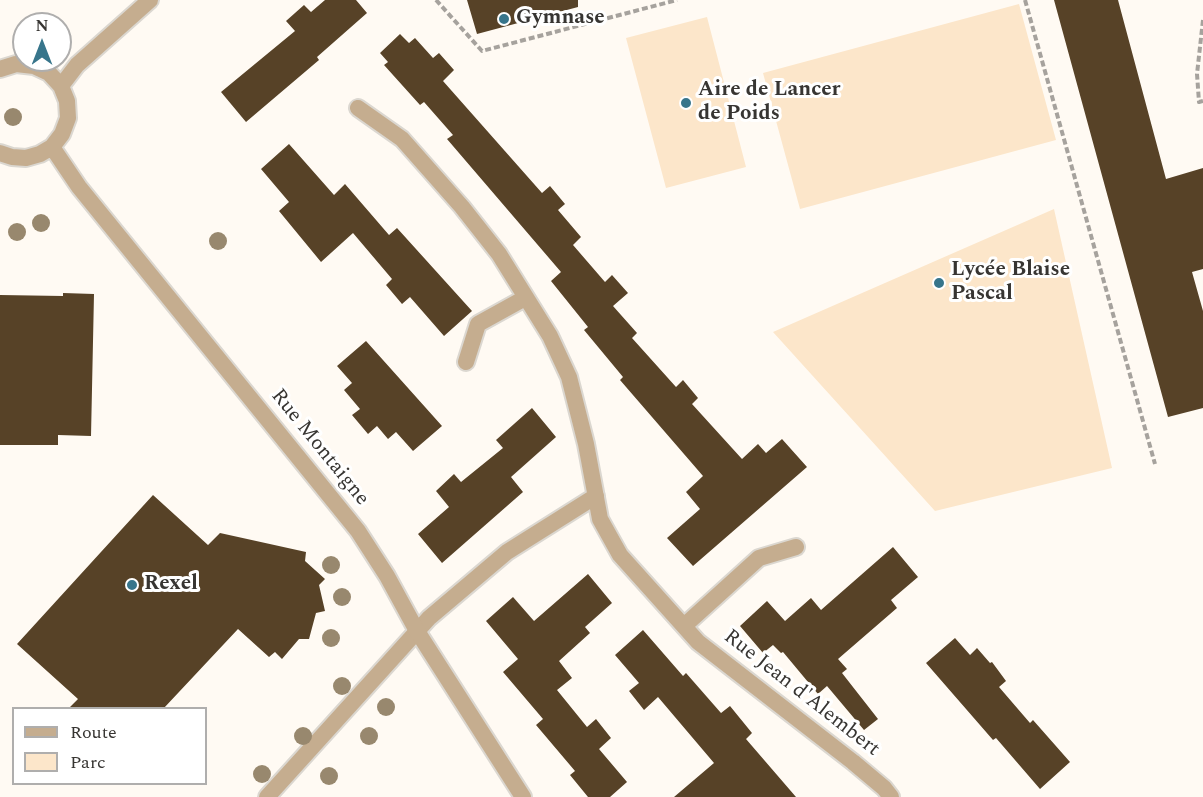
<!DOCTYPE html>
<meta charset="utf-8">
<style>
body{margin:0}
#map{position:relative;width:1203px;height:797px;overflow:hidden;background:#fffaf3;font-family:Spectral,serif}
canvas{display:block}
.legend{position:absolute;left:12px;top:707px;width:195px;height:78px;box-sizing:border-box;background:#fff;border:2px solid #afaead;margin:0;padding:8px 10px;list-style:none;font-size:18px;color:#373532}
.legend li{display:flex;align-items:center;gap:12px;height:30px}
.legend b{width:30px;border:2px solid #afaead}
.north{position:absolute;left:12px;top:12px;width:60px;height:60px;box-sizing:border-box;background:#fff;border:2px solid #afaead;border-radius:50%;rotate:0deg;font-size:16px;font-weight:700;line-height:24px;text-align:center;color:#373532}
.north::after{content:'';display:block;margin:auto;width:21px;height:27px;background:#37758b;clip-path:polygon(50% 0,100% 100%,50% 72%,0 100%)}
</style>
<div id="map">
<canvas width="1203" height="797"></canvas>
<ul class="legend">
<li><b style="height:8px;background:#c5ad8f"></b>Route</li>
<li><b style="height:16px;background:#fce6ca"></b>Parc</li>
</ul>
<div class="north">N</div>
</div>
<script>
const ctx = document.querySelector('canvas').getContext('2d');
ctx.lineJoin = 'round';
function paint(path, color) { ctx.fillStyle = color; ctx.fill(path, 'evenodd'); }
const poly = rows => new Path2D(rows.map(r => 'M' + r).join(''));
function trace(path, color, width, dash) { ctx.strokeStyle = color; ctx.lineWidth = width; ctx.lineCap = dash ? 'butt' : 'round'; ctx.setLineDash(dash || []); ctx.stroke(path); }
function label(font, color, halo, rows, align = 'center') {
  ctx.font = font + ' Spectral,serif'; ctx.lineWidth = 6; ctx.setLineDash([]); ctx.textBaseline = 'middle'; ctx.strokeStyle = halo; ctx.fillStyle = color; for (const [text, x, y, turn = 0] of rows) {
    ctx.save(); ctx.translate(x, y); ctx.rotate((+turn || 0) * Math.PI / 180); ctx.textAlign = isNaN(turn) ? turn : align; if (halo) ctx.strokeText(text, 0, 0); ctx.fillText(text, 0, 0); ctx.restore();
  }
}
const green = poly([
 [1019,4,1056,140,800,209,763,73],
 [707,17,746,167,666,188,626,38],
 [1054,209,1112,468,935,511,773,332]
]);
const building = poly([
 [325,0,356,0,367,13,317,57,319,60,246,122,221,92,295,31,286,21,304,5,311,12],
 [467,0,578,0,578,7,477,34],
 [1054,0,1118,0,1166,179,1203,168,1203,269,1192,272,1203,311,1203,408,1168,417],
 [400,34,409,43,415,38,433,58,439,53,454,70,443,81,542,193,550,186,565,204,558,210,581,237,573,245,605,282,612,275,628,293,613,306,637,333,632,338,676,387,683,380,698,398,692,404,742,459,758,444,766,453,782,439,807,467,693,566,667,538,700,509,686,492,703,476,620,380,623,377,584,330,588,327,551,281,561,272,447,139,453,135,424,102,420,105,384,65,388,62,380,53],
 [289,144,334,195,345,184,389,235,397,228,472,311,444,336,410,297,402,304,386,285,392,279,353,233,321,262,279,211,289,202,261,169],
 [63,293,94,294,91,436,58,435,58,445,0,445,0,295,63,296],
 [366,341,442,426,413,451,396,432,388,439,377,426,368,434,352,415,360,409,344,390,352,383,337,366],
 [532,408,556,437,511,477,523,492,442,563,418,534,449,507,436,491,454,474,461,482,503,448,496,440],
 [153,495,208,545,220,533,306,552,305,561,325,579,319,585,325,611,316,613,309,639,299,639,282,659,275,652,269,657,238,629,164,708,69,708,78,699,17,644],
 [893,547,918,577,891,600,897,608,838,659,847,669,842,673,878,719,864,730,827,686,818,694,783,652,781,653,773,645,763,653,740,626,767,601,785,621,811,598,821,610],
 [588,574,612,603,585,627,590,633,559,661,572,678,557,690,587,727,596,719,611,738,599,749,627,782,610,797,588,797,570,775,575,771,536,725,543,719,503,672,518,659,486,621,513,597,534,621],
 [643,630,683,676,686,673,721,713,730,706,752,733,746,739,796,797,674,797,714,763,658,697,644,710,629,691,639,683,615,655],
 [955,638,970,655,977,648,990,663,992,662,1006,681,999,687,1030,723,1033,720,1070,762,1040,789,996,738,993,740,926,663]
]);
const path = poly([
 [436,0,482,51,677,0],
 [1025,0,1155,464],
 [1203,20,1197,74,1199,102,1203,101]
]);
const minor = poly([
 [358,108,402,139,462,207,499,254,550,336,569,377,586,444,600,519,620,555,698,642,853,762,884,788,891,797],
 [466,362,478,324,525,298],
 [684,626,759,558,796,547],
 [267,797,429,618,507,552,596,496]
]);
const tertiary = poly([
 [0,69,16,64,34,66,49,73,61,86,67,101,68,118,62,134,52,147,40,154,26,158,12,157,0,153],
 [61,86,77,65,150,0],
 [52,147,79,187,358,531,387,576,417,631,523,797]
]);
const trees = [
 [13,117],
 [41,223],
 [17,232],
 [218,241],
 [331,565],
 [342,597],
 [331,638],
 [342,686],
 [386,707],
 [303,736],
 [369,736],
 [262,774],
 [329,776]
];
const markers = [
 [504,19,6,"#37758b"],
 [686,103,6,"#37758b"],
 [939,283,6,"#37758b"],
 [132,585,6,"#37758b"]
];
const poiNames = [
 ["Gymnase",516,19],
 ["Aire de Lancer",698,91],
 ["de Poids",698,115],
 ["Lycée Blaise",951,271],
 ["Pascal",951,295],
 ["Rexel",144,585]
];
const streetNames = [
 ["Rue Montaigne",319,448,51],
 ["Rue Jean d'Alembert",801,694,38]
];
paint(green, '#fce6ca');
paint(building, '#574227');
trace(minor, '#dbd7d0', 20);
trace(tertiary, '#dbd7d0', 20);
trace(path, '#a6a29d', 4, [6, 3]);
trace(minor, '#c5ad8f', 16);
trace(tertiary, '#c5ad8f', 16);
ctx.fillStyle = '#98886e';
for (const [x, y] of trees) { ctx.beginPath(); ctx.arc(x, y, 9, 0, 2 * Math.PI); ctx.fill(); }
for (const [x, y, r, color] of markers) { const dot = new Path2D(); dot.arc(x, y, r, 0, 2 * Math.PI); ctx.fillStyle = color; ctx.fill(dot); trace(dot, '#fff', 2); }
label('bold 21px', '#373532', '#fff', poiNames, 'left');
label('21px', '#373532', '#fff', streetNames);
</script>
